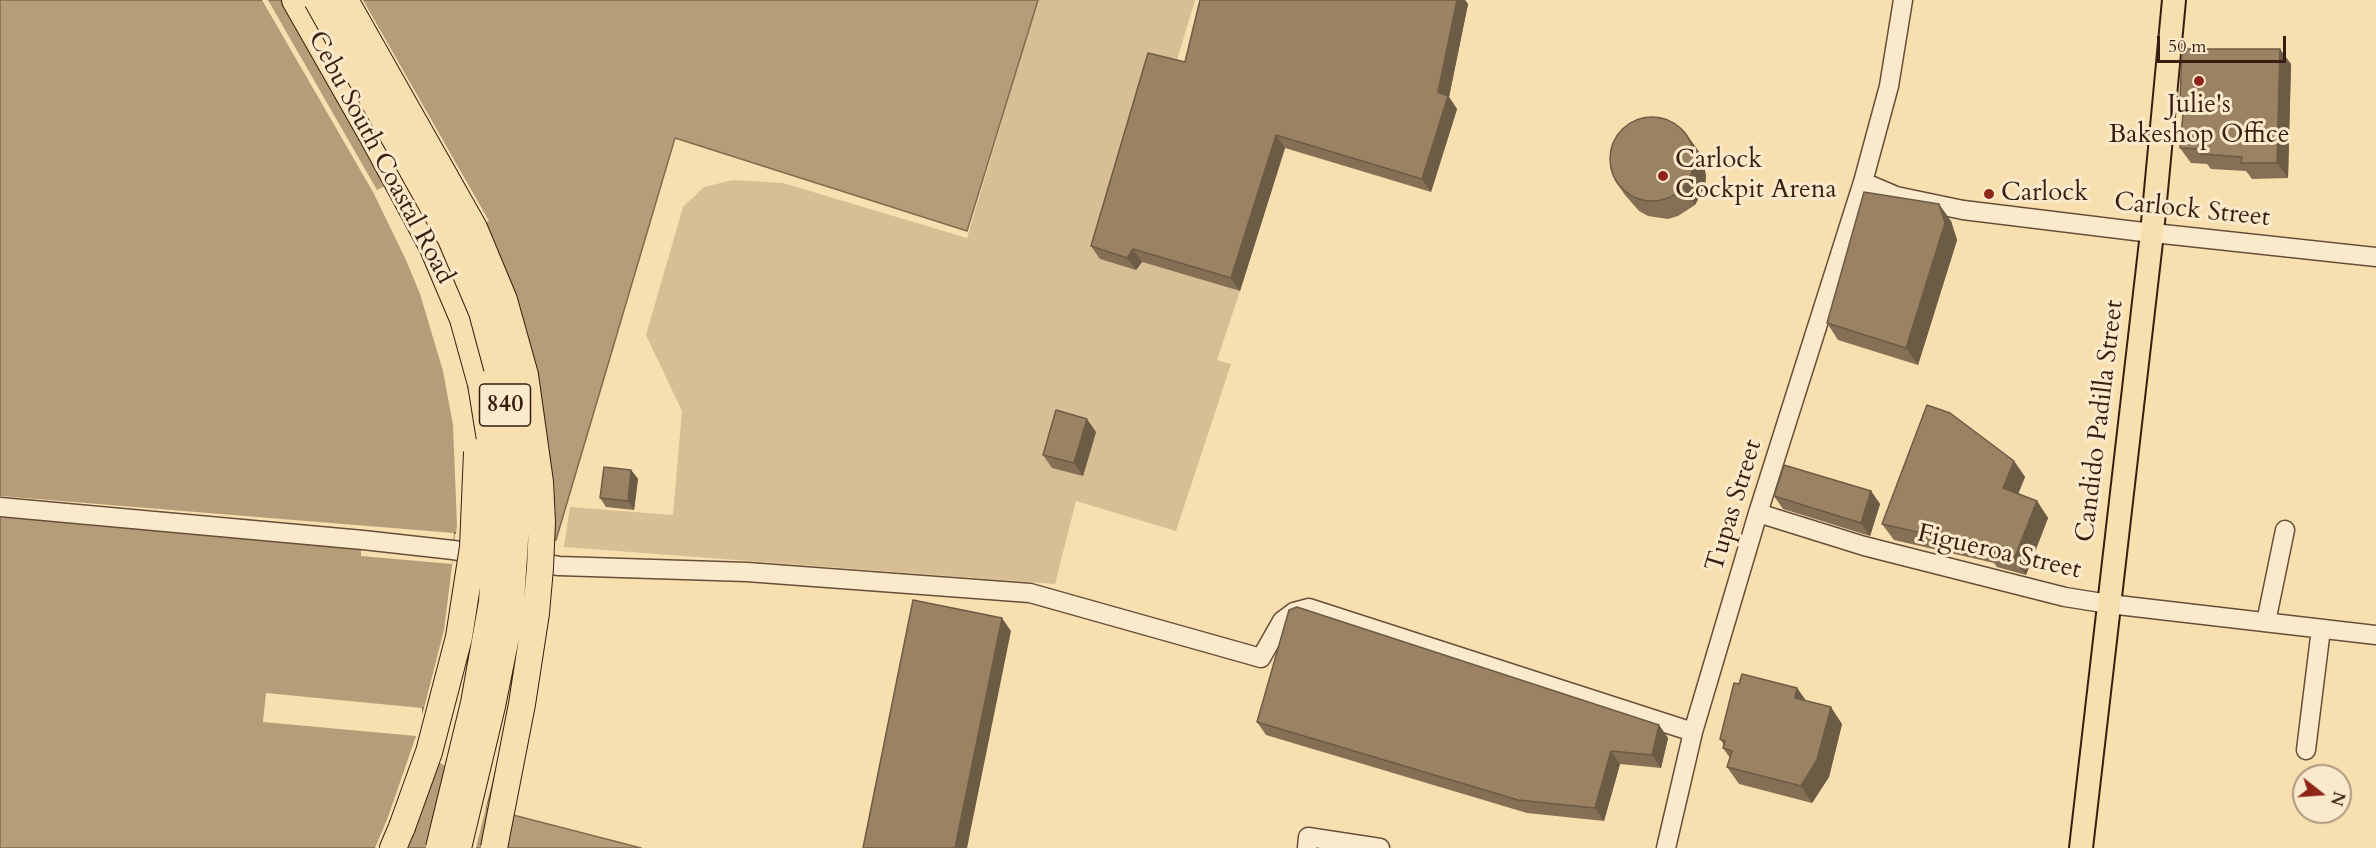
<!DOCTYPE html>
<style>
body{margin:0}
#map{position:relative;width:2376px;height:848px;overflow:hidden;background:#f8dfaf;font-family:Cardo,serif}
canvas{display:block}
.north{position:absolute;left:2292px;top:764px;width:60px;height:60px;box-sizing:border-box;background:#faeacb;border:2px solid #ac9880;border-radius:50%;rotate:107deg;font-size:16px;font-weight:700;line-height:24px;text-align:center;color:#361e10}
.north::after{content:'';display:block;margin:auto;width:21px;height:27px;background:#8f2418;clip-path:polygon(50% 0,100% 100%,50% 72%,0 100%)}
.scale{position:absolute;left:2157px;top:36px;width:129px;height:27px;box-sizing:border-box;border:3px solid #361e10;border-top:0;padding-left:8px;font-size:18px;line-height:21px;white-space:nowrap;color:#361e10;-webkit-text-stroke:4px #faeacb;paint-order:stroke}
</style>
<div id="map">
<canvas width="2376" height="848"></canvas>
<div class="north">N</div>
<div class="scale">50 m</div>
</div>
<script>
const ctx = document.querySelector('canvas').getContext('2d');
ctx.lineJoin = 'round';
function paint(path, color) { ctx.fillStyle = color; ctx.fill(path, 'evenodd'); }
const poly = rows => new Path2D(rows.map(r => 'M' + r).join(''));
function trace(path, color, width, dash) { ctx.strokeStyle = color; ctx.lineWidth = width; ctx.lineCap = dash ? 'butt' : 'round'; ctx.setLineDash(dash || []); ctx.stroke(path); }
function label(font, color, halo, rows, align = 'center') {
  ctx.font = font + ' Cardo,serif'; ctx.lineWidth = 6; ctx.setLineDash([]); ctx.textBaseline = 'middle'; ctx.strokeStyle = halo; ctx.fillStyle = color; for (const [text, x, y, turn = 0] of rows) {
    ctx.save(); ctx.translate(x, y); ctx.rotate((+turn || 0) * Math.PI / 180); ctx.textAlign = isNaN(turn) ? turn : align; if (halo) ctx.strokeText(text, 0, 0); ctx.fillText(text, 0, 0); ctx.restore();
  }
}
const green = poly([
 [1038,0,1195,0,1174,70,1142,262,1240,291,1217,360,1231,364,1176,531,1076,501,1055,584,564,547,570,507,673,515,682,411,646,335,683,207,704,187,733,180,783,183,967,238]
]);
const water = poly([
 [0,0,1038,0,967,231,675,138,556,540,454,533,452,564,546,576,516,713,423,708,416,736,506,746,486,808,641,848,0,848,0,0]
]);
const pier = poly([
 [262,0,268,0,377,190,387,185,283,0,363,0,489,221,461,233,526,438,531,541,457,536,455,562,529,570,526,617,508,715,425,711,420,734,502,742,476,848,427,848,446,766,438,762,405,848,375,848,388,817,416,736,263,722,266,693,422,708,422,716,444,630,457,525,453,425,443,371,420,294,406,260,373,192],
 [0,496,454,533,452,564,361,556,361,547,0,513]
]);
const minor = poly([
 [1863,182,1896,196,1963,210,2135,231,2376,257],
 [0,507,363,540,453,550,559,566,747,572,1030,593,1261,658,1282,621,1294,612,1309,608,1693,732],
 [1758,513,1864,546,2065,597,2109,604,2376,635],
 [2266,622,2285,530],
 [2306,750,2321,629],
 [1307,848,1308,837,1380,848],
 [1666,848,1693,732,1758,513,1863,182,1889,86,1903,0]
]);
const major = poly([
 [2081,848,2152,233,2174,0]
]);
const highway = poly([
 [295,0,373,137,432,246,463,319,481,384],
 [393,848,402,827]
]);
const highwayBridge = poly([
 [317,0,451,239,482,312,500,379,508,419,514,453,516,525,510,617,492,706,458,848],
 [345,0,474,228,504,300,525,375,540,482,542,522,540,568,536,613,522,704,494,848],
 [402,827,429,752,459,637,473,547,477,452],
 [439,848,474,703,492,602,497,522,492,452,481,384]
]);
const wall = poly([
 [1200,0,1465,0,1468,4,1449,97,1457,109,1431,192,1285,148,1240,291,1142,262,1136,270,1100,259,1091,246,1185,62],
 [2291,64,2288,178,2252,179,2246,171,2211,169,2207,164,2191,163,2180,148,2183,107,2180,102],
 [1684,131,1702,156,1706,176,1705,186,1695,205,1678,216,1668,219,1648,216,1639,211,1625,195,1614,179],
 [1951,221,1957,240,1918,365,1838,340,1827,323],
 [1096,432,1083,476,1052,468,1043,455],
 [2014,461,2025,477,2018,494,2037,501,2048,518,2026,575,1997,567,1994,563,1894,540,1882,524],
 [631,470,638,479,634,510,606,507,600,498],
 [1871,491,1880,504,1870,536,1783,509,1774,496],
 [1739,684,1797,688,1806,701,1842,724,1829,777,1812,803,1739,784,1727,767,1730,758,1723,748,1724,745,1720,739],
 [1257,722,1659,725,1668,738,1661,768,1620,764,1604,821,1527,813,1266,735]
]);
const shadedWall = poly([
 [1457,0,1465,0,1468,4,1449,97,1457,109,1431,192,1422,179],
 [2280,49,2291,64,2288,178,2277,163],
 [1684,131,1702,156,1706,176,1705,186,1695,205,1683,188],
 [1276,135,1285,148,1240,291,1231,278],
 [1939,204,1951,221,1957,240,1918,365,1906,348],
 [1133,249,1142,262,1136,270,1127,258],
 [1087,419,1096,432,1083,476,1074,463],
 [2014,461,2025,477,2014,504,2003,488],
 [631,470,638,479,634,510,628,501],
 [1871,491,1880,504,1870,536,1861,523],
 [2037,501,2048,518,2026,575,2014,559],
 [1002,618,1011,631,967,848,955,848],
 [1797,688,1809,705,1795,698],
 [1831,707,1842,724,1829,777,1812,803,1801,786],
 [1659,725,1668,738,1661,768,1652,755],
 [1611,751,1620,764,1604,821,1595,808]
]);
const building = poly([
 [1200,0,1457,0,1438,92,1448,96,1422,179,1276,135,1231,278,1133,249,1127,258,1091,246,1148,53,1185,62,1200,0],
 [2182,49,2280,49,2277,163,2241,163,2242,157,2201,154,2201,149,2180,148,2184,102,2180,102,2182,49],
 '1610 159a42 42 0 1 1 84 0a42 42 0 1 1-84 0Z',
 [1864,192,1939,204,1945,223,1906,348,1827,323,1864,192],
 [1927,405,1950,413,2014,461,2003,488,2037,501,2014,559,1986,551,1987,548,1882,524,1927,405],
 [1056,410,1087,419,1074,463,1043,455,1056,410],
 [1784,465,1871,491,1861,523,1774,496,1784,465],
 [604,467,631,470,628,501,600,498,604,467],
 [913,600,1002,618,955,848,863,848,913,600],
 [1297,607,1659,725,1652,755,1611,751,1595,808,1518,800,1257,722,1289,610,1297,607],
 [1742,674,1797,688,1795,698,1831,707,1817,760,1801,786,1727,767,1732,751,1723,748,1725,741,1720,739,1734,683,1739,684,1742,674]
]);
const markers = [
 [2199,81,6,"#8f2418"],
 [1663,176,6,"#8f2418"],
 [1989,194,6,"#8f2418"]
];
const shields = [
 [505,405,51]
];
const shieldNames = [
 ["840",505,405]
];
const poiNames = [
 ["Julie's",2199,106,"center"],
 ["Bakeshop Office",2199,136,"center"],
 ["Carlock",1675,161],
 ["Cockpit Arena",1675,191],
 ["Carlock",2001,194]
];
const streetNames = [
 ["Cebu South Coastal Road",380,158,62],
 ["Carlock Street",2192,211,6],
 ["Candido Padilla Street",2101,421,-83],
 ["Tupas Street",1735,506,-73],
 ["Figueroa Street",1999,553,13]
];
paint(green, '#d7be94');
paint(water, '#b69d79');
trace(water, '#836a4f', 1.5);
paint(pier, '#f8dfaf');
trace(minor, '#664e38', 21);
trace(major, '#361e10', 26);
trace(highway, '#361e10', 28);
trace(minor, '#faeacb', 18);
trace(major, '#f8dfaf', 22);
trace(highway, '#f8dfaf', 26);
trace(highwayBridge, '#361e10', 28, []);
trace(highwayBridge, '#f8dfaf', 26);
paint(wall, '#857055');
paint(shadedWall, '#6c5b45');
paint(building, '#9b8263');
trace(building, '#6c5b45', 1.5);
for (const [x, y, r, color] of markers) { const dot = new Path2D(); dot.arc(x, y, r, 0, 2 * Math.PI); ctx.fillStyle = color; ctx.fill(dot); trace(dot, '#faeacb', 2); }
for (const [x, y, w] of shields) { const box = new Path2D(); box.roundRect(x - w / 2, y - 21, w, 42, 4.5); ctx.fillStyle = '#faeacb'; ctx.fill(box); trace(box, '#361e10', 1.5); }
label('bold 24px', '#361e10', null, shieldNames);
label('26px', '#361e10', '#faeacb', poiNames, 'left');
label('26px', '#361e10', '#faeacb', streetNames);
</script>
